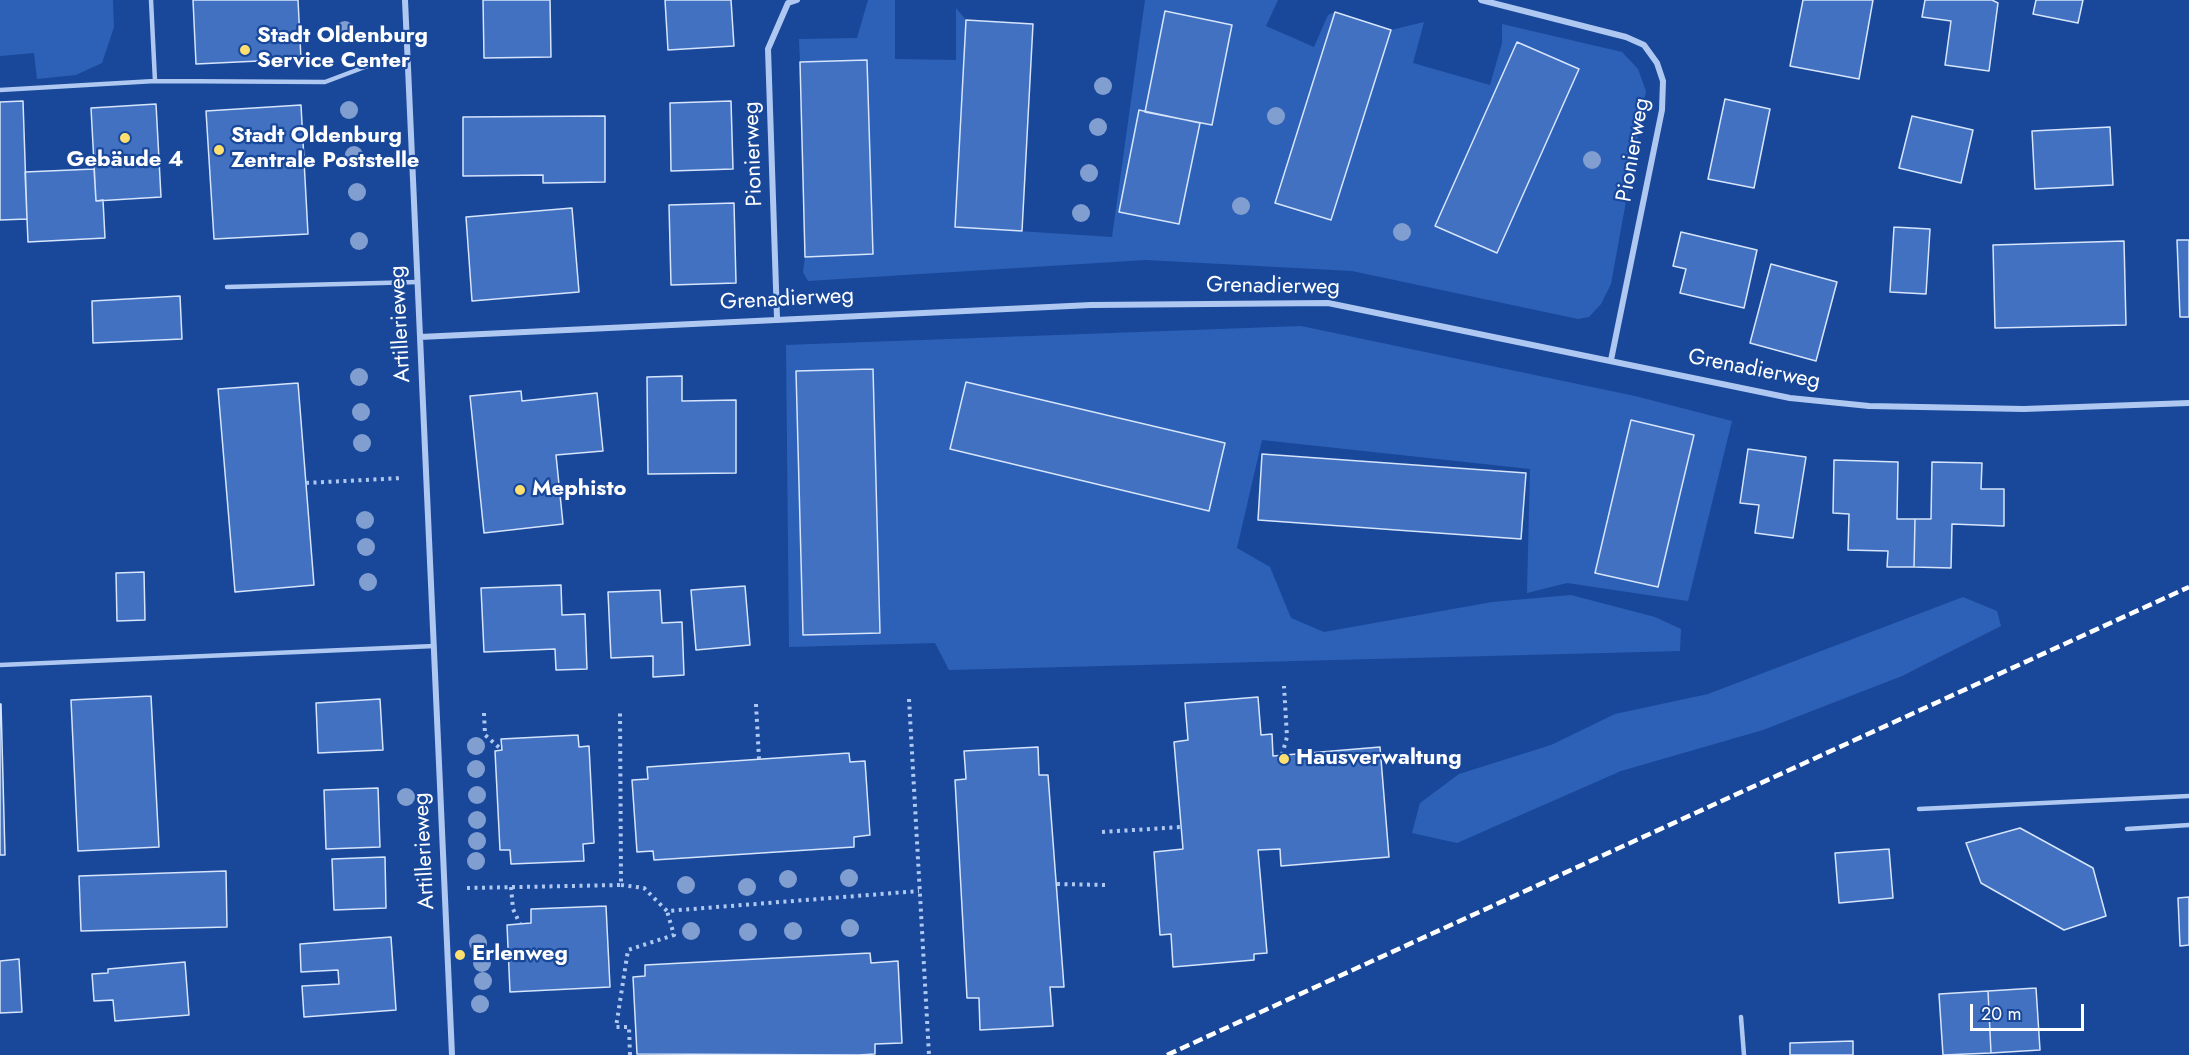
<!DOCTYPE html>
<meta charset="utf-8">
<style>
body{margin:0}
#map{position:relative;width:2189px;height:1055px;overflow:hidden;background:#19489a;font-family:Jost,sans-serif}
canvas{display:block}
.scale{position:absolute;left:1970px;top:1004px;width:114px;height:27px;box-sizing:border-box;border:3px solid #fff;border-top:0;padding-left:8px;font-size:18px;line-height:21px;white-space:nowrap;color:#fff;-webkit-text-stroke:4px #19489a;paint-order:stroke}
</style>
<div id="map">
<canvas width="2189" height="1055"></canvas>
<div class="scale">20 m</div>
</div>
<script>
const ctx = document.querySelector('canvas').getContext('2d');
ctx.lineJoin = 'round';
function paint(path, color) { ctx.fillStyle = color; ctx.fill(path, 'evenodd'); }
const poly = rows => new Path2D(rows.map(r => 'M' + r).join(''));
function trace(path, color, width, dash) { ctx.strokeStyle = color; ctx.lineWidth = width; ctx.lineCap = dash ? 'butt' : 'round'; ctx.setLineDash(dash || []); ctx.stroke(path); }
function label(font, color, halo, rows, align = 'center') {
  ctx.font = font + ' Jost,sans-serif'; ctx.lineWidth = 4.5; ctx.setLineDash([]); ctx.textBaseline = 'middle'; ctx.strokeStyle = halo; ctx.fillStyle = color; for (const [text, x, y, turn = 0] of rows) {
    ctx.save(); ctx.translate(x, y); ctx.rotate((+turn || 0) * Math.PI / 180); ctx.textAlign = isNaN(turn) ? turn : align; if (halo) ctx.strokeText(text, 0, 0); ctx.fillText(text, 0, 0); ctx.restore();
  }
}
const green = poly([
 [0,0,113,0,114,27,102,63,76,75,37,79,34,53,0,56],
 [868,0,895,0,895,59,956,60,956,8,966,20,955,227,1112,237,1145,0,1278,0,1266,26,1314,47,1328,15,1335,12,1275,203,1331,220,1391,30,1424,22,1413,63,1490,85,1502,43,1502,24,1622,52,1638,69,1646,91,1611,284,1601,304,1589,317,1578,319,1352,271,1146,260,808,281,803,272,805,257,873,254,867,60,800,62,799,39,857,38],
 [1165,11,1232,25,1212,124,1200,123,1179,224,1119,212,1139,111,1145,112],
 [1517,42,1579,69,1496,253,1435,226],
 [1301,326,1635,396,1732,421,1688,601,1567,583,1527,593,1530,469,1262,440,1237,548,1270,567,1291,618,1324,632,1492,602,1571,595,1655,617,1681,629,1680,651,949,670,935,643,789,647,786,345],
 [873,369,880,632,803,635,796,371],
 [966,382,1225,443,1209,510,950,449],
 [1632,420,1694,435,1658,587,1595,572],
 [1963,597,1997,611,2001,626,1902,676,1763,730,1621,771,1457,843,1412,833,1420,803,1459,774,1551,745,1615,714,1708,694]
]);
const building = poly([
 [193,0,298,0,301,59,196,64,193,0],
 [483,0,550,0,551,57,484,58,483,0],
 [665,0,731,0,734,46,668,50,665,0],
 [1803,0,1873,0,1859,79,1790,66,1803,0],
 [1925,0,1992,0,1998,3,1989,71,1945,65,1951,21,1922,17,1925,0],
 [2036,0,2083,0,2078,23,2033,14,2036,0],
 [1165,11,1232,25,1212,125,1145,112,1165,11],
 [1335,12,1391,30,1331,220,1275,203,1335,12],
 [966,20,1033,24,1022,231,955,227,966,20],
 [1517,42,1579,69,1497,253,1435,226,1517,42],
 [867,60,873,254,805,257,800,62,867,60],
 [1725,99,1770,109,1754,188,1708,179,1725,99],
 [23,101,27,219,0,220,0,102,23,101],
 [731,101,733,169,671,171,670,103,731,101],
 [156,104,161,197,96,201,91,108,156,104],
 [301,105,308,234,214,239,206,111,301,105],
 [1139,110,1200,123,1179,224,1119,212,1139,110],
 [605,116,605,182,543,183,543,175,463,176,463,117,605,116],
 [1912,116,1973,130,1961,183,1899,168,1912,116],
 [2110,127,2113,185,2035,189,2032,131,2110,127],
 [94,169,96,201,103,200,105,238,28,242,25,172,94,169],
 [734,203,736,283,671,285,669,205,734,203],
 [572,208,579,292,472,301,466,217,572,208],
 [1894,227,1930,229,1926,294,1890,292,1894,227],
 [1681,232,1757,250,1744,308,1680,293,1686,269,1673,266,1681,232],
 [2177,240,2189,240,2189,317,2180,317,2177,240],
 [2124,241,2126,325,1995,328,1993,245,2124,241],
 [1771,264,1837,282,1816,361,1750,343,1771,264],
 [180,296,182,339,93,343,92,301,180,296],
 [873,369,880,633,803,635,796,371,873,369],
 [682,376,682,401,736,400,736,473,648,474,647,377,682,376],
 [966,382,1225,443,1209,511,950,449,966,382],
 [298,383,314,585,235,592,218,389,298,383],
 [521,391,522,401,597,393,603,451,556,455,563,524,484,533,470,396,521,391],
 [1631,420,1694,435,1658,587,1595,573,1631,420],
 [1748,449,1806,457,1793,538,1755,533,1759,505,1740,503,1748,449],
 [1262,454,1526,473,1521,539,1258,520,1262,454],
 [1834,460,1898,462,1897,519,1915,519,1914,567,1887,567,1888,551,1848,550,1849,514,1833,513,1834,460],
 [1932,462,1982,463,1981,489,2004,489,2004,526,1952,524,1951,568,1914,567,1915,519,1931,519,1932,462],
 [144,572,145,620,117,621,116,573,144,572],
 [561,585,562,615,585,614,587,669,556,670,555,649,484,652,481,588,561,585],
 [745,586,750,645,696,650,691,590,745,586],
 [660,590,662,623,682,622,684,675,653,677,653,656,611,658,608,592,660,590],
 [151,696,159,847,78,851,71,700,151,696],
 [1258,697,1261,735,1272,734,1273,756,1380,747,1389,857,1281,866,1280,849,1258,850,1267,953,1254,954,1254,960,1173,967,1171,934,1160,935,1154,852,1183,849,1174,742,1188,740,1185,703,1258,697],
 [380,699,383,750,318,753,316,703,380,699],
 [1,704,5,855,0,855,0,704,1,704],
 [578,735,579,747,589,746,594,843,583,844,584,861,511,864,510,850,500,850,495,751,502,750,501,739,578,735],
 [1038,747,1039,775,1048,775,1064,987,1050,987,1053,1026,980,1030,979,998,967,998,955,780,966,779,964,751,1038,747],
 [849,753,850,762,865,761,870,835,854,837,854,847,654,860,653,851,637,852,632,780,648,779,647,767,849,753],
 [378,788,380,847,326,849,324,790,378,788],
 [2020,828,2093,868,2106,916,2064,930,1981,883,1966,843,2020,828],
 [1889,849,1893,898,1839,903,1835,853,1889,849],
 [385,857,386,908,334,910,332,859,385,857],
 [226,871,227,927,81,931,79,876,226,871],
 [2189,897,2189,945,2180,946,2178,898,2189,897],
 [606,906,610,987,510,992,507,925,531,923,531,909,606,906],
 [391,937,396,1010,304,1017,302,986,339,984,338,970,301,972,300,944,391,937],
 [870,953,871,963,898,961,902,1043,875,1044,875,1054,859,1055,637,1054,633,977,645,976,645,965,870,953],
 [19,959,22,1012,0,1013,0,961,19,959],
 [185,962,189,1015,115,1021,113,1000,94,1001,92,974,108,973,108,969,185,962],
 [2036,988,2040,1050,1991,1053,1988,991,2036,988],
 [1988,991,1991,1053,1943,1055,1939,994,1988,991],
 [1853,1041,1853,1055,1790,1055,1790,1043,1853,1041]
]);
const path = poly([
 [306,483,403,478],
 [909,699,929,1055],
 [756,704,759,759],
 [484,713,485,735,502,750],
 [1282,755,1287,737,1284,686],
 [1102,832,1181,827],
 [1057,884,1106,885],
 [621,885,644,888,667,911,919,891],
 [511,887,513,909,520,924],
 [467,888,621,885,620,709],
 [630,1055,629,1027,616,1027,628,950,674,935,667,911]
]);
const service = poly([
 [151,0,155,81],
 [0,90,155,81,325,82,386,59,408,61],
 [227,287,418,282],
 [0,665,434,646],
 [1919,809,2189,796],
 [2127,829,2189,825],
 [1741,1017,1744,1055]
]);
const minor = poly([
 [405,0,452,1055],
 [1481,0,1626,37,1644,45,1657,63,1663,81,1662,110,1611,360],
 [777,318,768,49,788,3,797,0],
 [420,337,1091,305,1328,303,1790,398,1869,406,2024,409,2189,403]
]);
const rail = poly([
 [1167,1055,2189,587]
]);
const trees = [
 [345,30],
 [1103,86],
 [349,110],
 [1276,116],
 [1098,127],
 [354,155],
 [1592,160],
 [1089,173],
 [357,192],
 [1241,206],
 [1081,213],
 [1402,232],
 [359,241],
 [359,377],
 [361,412],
 [362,443],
 [365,520],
 [366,547],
 [368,582],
 [476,746],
 [476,769],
 [477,795],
 [406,797],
 [477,820],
 [477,841],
 [476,861],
 [849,878],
 [788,879],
 [686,885],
 [747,887],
 [850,928],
 [691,931],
 [793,931],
 [748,932],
 [478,943],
 [482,963],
 [483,981],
 [480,1004]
];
const markers = [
 [245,50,6,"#ffdf6f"],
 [125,138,6,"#ffdf6f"],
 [219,150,6,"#ffdf6f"],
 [520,490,6,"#ffdf6f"],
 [1284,759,6,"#ffdf6f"],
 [460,955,6,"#ffdf6f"]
];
const poiNames = [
 ["Stadt Oldenburg",257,37],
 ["Service Center",257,62],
 ["Stadt Oldenburg",231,137],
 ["Zentrale Poststelle",231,162],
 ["Gebäude 4",125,161,"center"],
 ["Mephisto",532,490],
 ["Hausverwaltung",1296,759],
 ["Erlenweg",472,955]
];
const streetNames = [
 ["Pionierweg",1634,150,-80],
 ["Pionierweg",754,154,-92],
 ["Grenadierweg",1273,287,1],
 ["Grenadierweg",787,300,-3],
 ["Artillerieweg",401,324,-93],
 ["Grenadierweg",1754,370,11],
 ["Artillerieweg",425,851,-93]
];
paint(green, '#2d61b7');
paint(building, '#4271c1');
trace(building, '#d6e5fc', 1.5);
trace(path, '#afc8f1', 4, [3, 4.5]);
trace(service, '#afc8f1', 4.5);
trace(minor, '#afc8f1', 6);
trace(rail, '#fff', 4.5, [10, 4.5]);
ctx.fillStyle = '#819ed0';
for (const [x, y] of trees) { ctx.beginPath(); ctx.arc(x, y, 9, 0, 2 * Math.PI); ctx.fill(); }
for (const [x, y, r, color] of markers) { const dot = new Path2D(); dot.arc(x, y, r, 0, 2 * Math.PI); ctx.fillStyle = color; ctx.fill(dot); trace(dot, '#19489a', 2); }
label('bold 22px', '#fff', '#19489a', poiNames, 'left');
label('22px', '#fff', '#19489a', streetNames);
</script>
